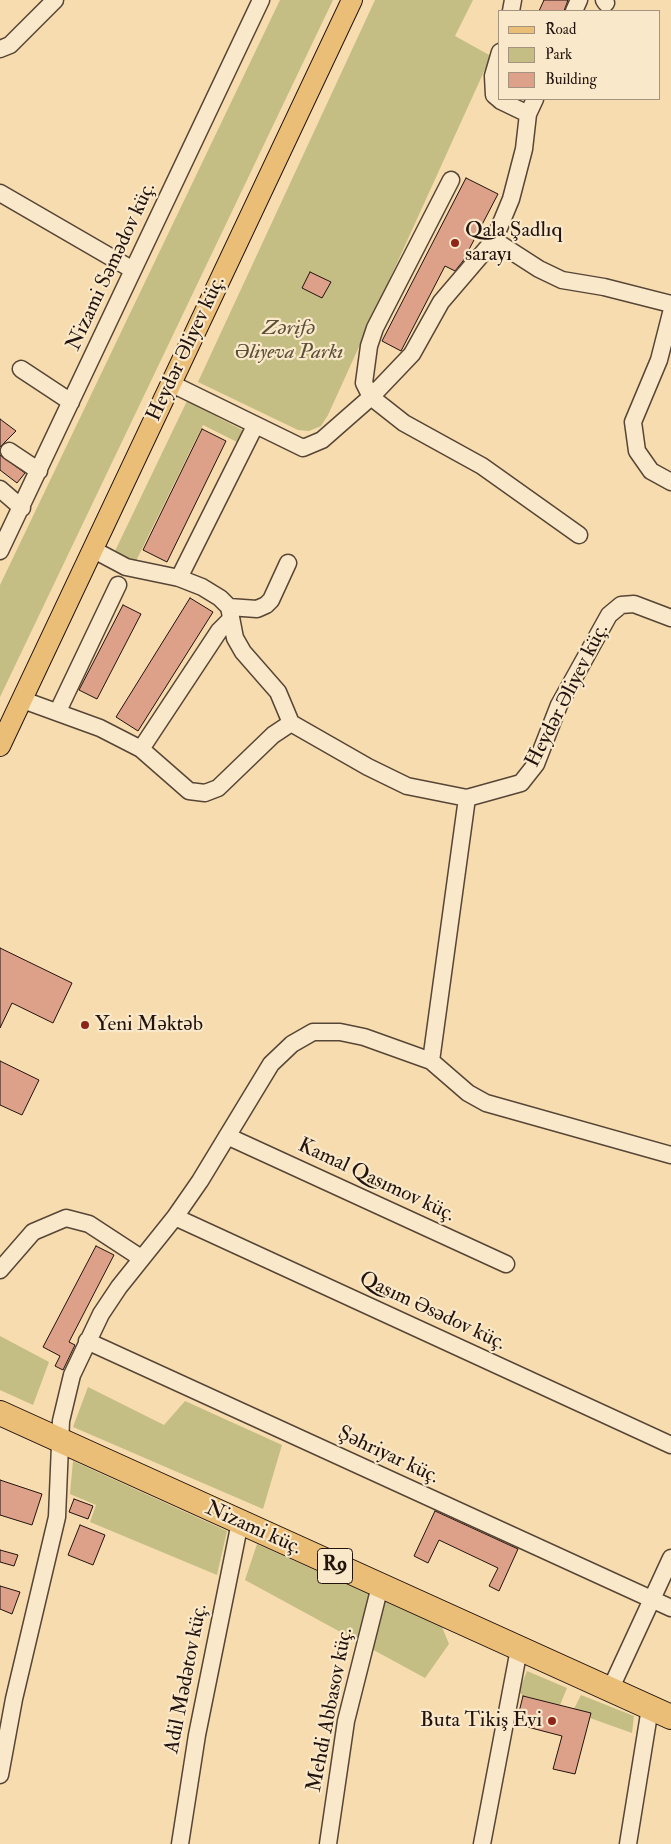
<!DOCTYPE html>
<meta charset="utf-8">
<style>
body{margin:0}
#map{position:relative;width:671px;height:1844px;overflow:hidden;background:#f6dcae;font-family:"IM FELL Double Pica",serif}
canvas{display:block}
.legend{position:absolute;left:498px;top:10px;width:162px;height:90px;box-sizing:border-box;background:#f9e8ca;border:1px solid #a3937f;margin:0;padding:6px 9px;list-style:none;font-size:15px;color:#22130e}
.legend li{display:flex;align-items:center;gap:10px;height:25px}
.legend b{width:25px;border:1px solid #a3937f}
</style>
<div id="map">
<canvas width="671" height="1844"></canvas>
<ul class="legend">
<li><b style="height:6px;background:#ebbe77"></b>Road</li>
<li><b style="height:14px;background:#c4be85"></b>Park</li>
<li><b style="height:14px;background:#dda18a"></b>Building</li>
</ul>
</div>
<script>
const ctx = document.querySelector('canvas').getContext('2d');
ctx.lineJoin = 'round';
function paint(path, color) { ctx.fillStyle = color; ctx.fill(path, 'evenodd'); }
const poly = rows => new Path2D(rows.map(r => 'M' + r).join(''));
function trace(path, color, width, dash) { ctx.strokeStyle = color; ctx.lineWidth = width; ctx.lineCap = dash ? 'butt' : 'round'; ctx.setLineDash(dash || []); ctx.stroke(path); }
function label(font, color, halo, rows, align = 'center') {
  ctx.font = font + ' "IM FELL Double Pica",serif'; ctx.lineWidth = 4.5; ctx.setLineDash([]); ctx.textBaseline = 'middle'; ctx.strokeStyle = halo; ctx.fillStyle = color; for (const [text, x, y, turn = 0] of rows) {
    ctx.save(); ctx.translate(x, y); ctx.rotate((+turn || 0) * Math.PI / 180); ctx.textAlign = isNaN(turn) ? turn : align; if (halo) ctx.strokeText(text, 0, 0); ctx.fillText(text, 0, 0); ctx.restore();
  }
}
const green = poly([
 [280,0,333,0,0,697,0,585],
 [375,0,473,0,455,36,491,56,328,415,321,426,309,431,298,430,198,382],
 [187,401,244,431,239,443,203,425,135,563,115,551],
 [0,1336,49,1362,33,1405,0,1390],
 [88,1387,164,1425,185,1401,282,1445,263,1509,73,1427],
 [73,1461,227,1531,217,1575,90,1522,96,1505,70,1494],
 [257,1544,442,1627,449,1644,425,1678,245,1580],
 [527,1671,567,1688,560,1705,523,1696,519,1691],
 [581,1695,634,1716,632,1733,590,1718,591,1713,574,1709]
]);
const building = poly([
 [544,0,568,0,564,11,539,11,544,0],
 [466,178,498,194,463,261,455,271,445,266,401,351,382,341,466,178],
 [310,272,331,282,322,298,302,288,310,272],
 [0,419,16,431,0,447,0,419],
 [202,429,226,441,167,562,143,550,202,429],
 [0,455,25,473,17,483,0,470,0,455],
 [190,598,213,612,138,731,116,717,190,598],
 [123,605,141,614,97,699,79,690,123,605],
 [0,948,72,983,53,1023,12,1003,0,1028,0,948],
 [0,1061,39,1080,22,1115,0,1105,0,1061],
 [96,1246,114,1255,69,1342,75,1345,63,1370,55,1366,60,1356,43,1347,96,1246],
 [0,1480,42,1494,32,1525,0,1515,0,1480],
 [74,1499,93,1506,88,1519,69,1512,74,1499],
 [435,1511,518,1549,499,1591,489,1586,498,1568,439,1540,428,1563,414,1556,435,1511],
 [80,1525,105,1535,93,1565,68,1555,80,1525],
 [0,1550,18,1555,14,1566,0,1562,0,1550],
 [0,1586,20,1592,12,1614,0,1609,0,1586],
 [523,1696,591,1713,575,1774,553,1769,562,1736,516,1724,523,1696]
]);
const minor = poly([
 [604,0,606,3],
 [511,11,513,0],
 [574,11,579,0],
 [0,49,10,45,55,0],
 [500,52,493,76,494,95,501,101,528,114],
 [451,180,375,328,369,346,364,383,371,397,404,423,482,466,579,535],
 [0,193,133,270],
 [494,240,539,269,562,280,604,287,671,304],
 [671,313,659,360,633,422,637,451,651,471,671,482],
 [21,369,71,402],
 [170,383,303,448,322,440,371,397,412,354,441,302,494,240,511,199,524,149,528,114,535,99],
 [9,451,39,471],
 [0,489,22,508],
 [94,550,126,567,179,578,202,587,220,598,229,607,235,638,243,652,278,692,291,723],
 [0,551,261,0],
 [179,578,255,426],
 [229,607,257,609,266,605,271,600,288,563],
 [23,700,100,728,141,749,189,791,205,793,218,788,273,735,291,723,368,767,407,786,467,798,521,783,536,764,559,705,609,615,621,605,634,604,671,618],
 [58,711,118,585],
 [141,749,219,631,230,620],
 [431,1061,467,798],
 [227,1136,506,1264],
 [175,1217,671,1445],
 [0,1270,33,1232,66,1218,89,1224,141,1258],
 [87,1341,671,1608],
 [610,1690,671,1558],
 [0,1775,14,1699,57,1517,61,1421,72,1375,101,1314,119,1287,175,1217,200,1181,271,1064,292,1044,313,1032,340,1032,364,1037,431,1061,468,1093,486,1103,671,1155],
 [180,1844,197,1735,240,1522],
 [328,1844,346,1721,380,1586],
 [482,1844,519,1649],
 [628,1844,650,1708]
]);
const major = poly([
 [0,746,352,0]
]);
const highway = poly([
 [0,1413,671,1717]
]);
const markers = [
 [455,243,5,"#8f2418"],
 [85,1025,5,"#8f2418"],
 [552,1721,5,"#8f2418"]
];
const shields = [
 [335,1566,35]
];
const shieldNames = [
 ["R9",335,1566]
];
const poiNames = [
 ["Qala Şadlıq",465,231],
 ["sarayı",465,255],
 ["Yeni Məktəb",95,1025],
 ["Buta Tikiş Evi",542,1721,"right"]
];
const streetNames = [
 ["Nizami Səmədov küç.",112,267,-65],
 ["Heydər Əliyev küç.",187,349,-65],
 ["Heydər Əliyev küç.",568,696,-63],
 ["Kamal Qasımov küç.",376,1181,25],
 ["Qasım Əsədov küç.",432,1312,25],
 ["Şəhriyar küç.",388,1456,25],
 ["Nizami küç.",253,1529,24],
 ["Adil Mədətov küç.",187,1679,-79],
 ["Mehdi Abbasov küç.",331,1710,-79]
];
const parkNames = [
 ["Zərifə",289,329],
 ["Əliyeva Parkı",289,353]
];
paint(green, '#c4be85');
paint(building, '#dda18a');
trace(building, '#22130e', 1);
trace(minor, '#574536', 19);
trace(major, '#22130e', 22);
trace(highway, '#22130e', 26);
trace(minor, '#f9e8ca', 16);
trace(major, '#ebbe77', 20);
trace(highway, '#ebbe77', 24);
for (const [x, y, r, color] of markers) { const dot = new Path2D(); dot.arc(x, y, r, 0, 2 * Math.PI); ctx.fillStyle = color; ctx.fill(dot); trace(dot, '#f9e8ca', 2); }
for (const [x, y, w] of shields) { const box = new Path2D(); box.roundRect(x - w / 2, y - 17.5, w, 35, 4); ctx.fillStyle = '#f9e8ca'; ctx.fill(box); trace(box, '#22130e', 1); }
label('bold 20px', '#22130e', null, shieldNames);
label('21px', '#22130e', '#f9e8ca', poiNames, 'left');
label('21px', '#22130e', '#f9e8ca', streetNames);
label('italic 21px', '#5b4f38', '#f9e8ca', parkNames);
</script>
